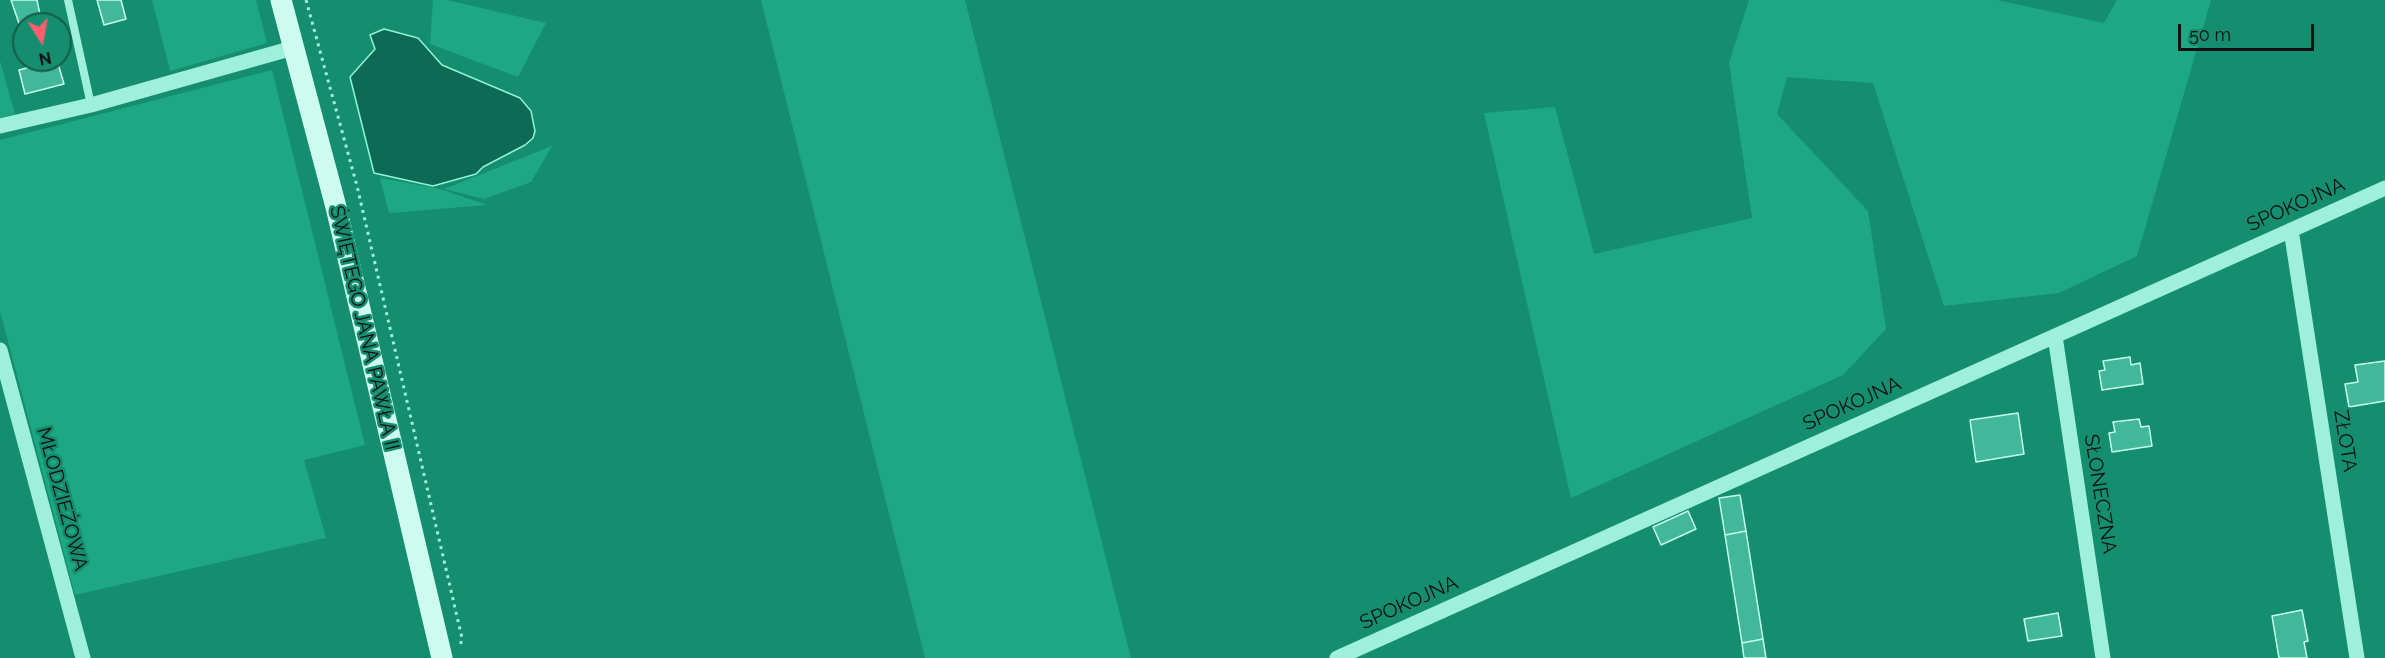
<!DOCTYPE html>
<meta charset="utf-8">
<style>
body{margin:0}
#map{position:relative;width:2385px;height:658px;overflow:hidden;background:#158e6f;font-family:Raleway,sans-serif}
canvas{display:block}
.north{position:absolute;left:12px;top:12px;width:60px;height:60px;box-sizing:border-box;background:#158e6f;border:2px solid #135c49;border-radius:50%;rotate:169deg;font-size:16px;font-weight:700;line-height:24px;text-align:center;color:#111}
.north::after{content:'';display:block;margin:auto;width:21px;height:27px;background:#ff5e6f;clip-path:polygon(50% 0,100% 100%,50% 72%,0 100%)}
.scale{position:absolute;left:2178px;top:24px;width:136px;height:27px;box-sizing:border-box;border:3px solid #111;border-top:0;padding-left:8px;font-size:18px;line-height:21px;white-space:nowrap;color:#111;-webkit-text-stroke:4px #158e6f;paint-order:stroke}
</style>
<div id="map">
<canvas width="2385" height="658"></canvas>
<div class="north">N</div>
<div class="scale">50 m</div>
</div>
<script>
const ctx = document.querySelector('canvas').getContext('2d');
ctx.lineJoin = 'round';
function paint(path, color) { ctx.fillStyle = color; ctx.fill(path, 'evenodd'); }
const poly = rows => new Path2D(rows.map(r => 'M' + r).join(''));
function trace(path, color, width, dash) { ctx.strokeStyle = color; ctx.lineWidth = width; ctx.lineCap = dash ? 'butt' : 'round'; ctx.setLineDash(dash || []); ctx.stroke(path); }
function label(font, color, halo, rows, align = 'center') {
  ctx.font = font + ' Raleway,sans-serif'; ctx.lineWidth = 5; ctx.setLineDash([]); ctx.textBaseline = 'middle'; ctx.strokeStyle = halo; ctx.fillStyle = color; for (const [text, x, y, turn = 0] of rows) {
    ctx.save(); ctx.translate(x, y); ctx.rotate((+turn || 0) * Math.PI / 180); ctx.textAlign = isNaN(turn) ? turn : align; if (halo) ctx.strokeText(text, 0, 0); ctx.fillText(text, 0, 0); ctx.restore();
  }
}
const green = poly([
 [152,0,256,0,267,43,170,71],
 [433,0,447,0,546,23,518,77,430,44],
 [761,0,965,0,1131,658,925,658],
 [1749,0,1997,0,2104,23,2117,0,2211,0,2137,256,2059,293,1944,306,1873,83,1787,77,1777,114,1868,211,1886,329,1843,375,1571,498,1484,113,1555,107,1594,254,1752,218,1729,63],
 [0,61,15,114,0,118],
 [272,70,365,445,304,460,326,538,75,595,0,311,0,140],
 [552,146,531,182,484,199,444,189],
 [380,178,440,189,487,205,389,213]
]);
const water = poly([
 [384,29,418,38,442,65,520,98,531,111,535,131,533,138,525,145,483,167,476,174,433,186,374,173,350,77,375,49,370,35,384,29]
]);
const building = poly([
 [11,0,37,0,42,24,24,24,24,38,11,0],
 [97,0,121,0,126,19,104,25,97,0],
 [57,60,64,84,25,94,19,70,57,60],
 [2130,357,2131,365,2140,363,2143,384,2102,390,2099,371,2105,370,2103,361,2130,357],
 [2385,361,2385,401,2349,407,2345,384,2358,382,2355,365,2385,361],
 [2018,413,2024,454,1976,462,1970,420,2018,413],
 [2139,419,2141,427,2149,426,2152,446,2112,452,2109,433,2115,432,2113,422,2139,419],
 [1740,495,1746,531,1725,535,1719,498,1740,495],
 [1688,511,1696,529,1661,545,1653,527,1688,511],
 [1746,531,1763,639,1742,643,1725,535,1746,531],
 [2302,610,2308,641,2304,642,2307,658,2279,658,2272,616,2302,610],
 [2058,613,2062,636,2028,641,2024,619,2058,613],
 [1763,639,1766,658,1744,658,1742,643,1763,639]
]);
const path = poly([
 [306,0,357,186,462,638,460,647]
]);
const lane = poly([
 [68,0,91,105]
]);
const street = poly([
 [0,126,91,105,293,48],
 [2291,230,2357,658],
 [2055,336,2103,658],
 [0,350,83,658],
 [1337,658,2385,188]
]);
const secondary = poly([
 [281,0,336,207,442,658]
]);
const streetNames = [
 ["SPOKOJNA",2296,205,-24],
 ["ŚWIĘTEGO JANA PAWŁA II",364,328,77],
 ["SPOKOJNA",1852,404,-24],
 ["ZŁOTA",2345,441,81],
 ["SŁONECZNA",2100,494,81],
 ["MŁODZIEŻOWA",62,499,75],
 ["SPOKOJNA",1409,603,-24]
];
paint(green, '#1da883');
paint(water, '#0d6a54');
trace(water, '#91f3d8', 1.5);
paint(building, '#42b89a');
trace(building, '#c6fced', 1.5);
trace(path, '#9ff0db', 3, [3, 4.5]);
trace(lane, '#9ff0db', 8);
trace(street, '#9ff0db', 15);
trace(secondary, '#cdfbf0', 21);
label('20px', '#111', '#158e6f', streetNames);
</script>
